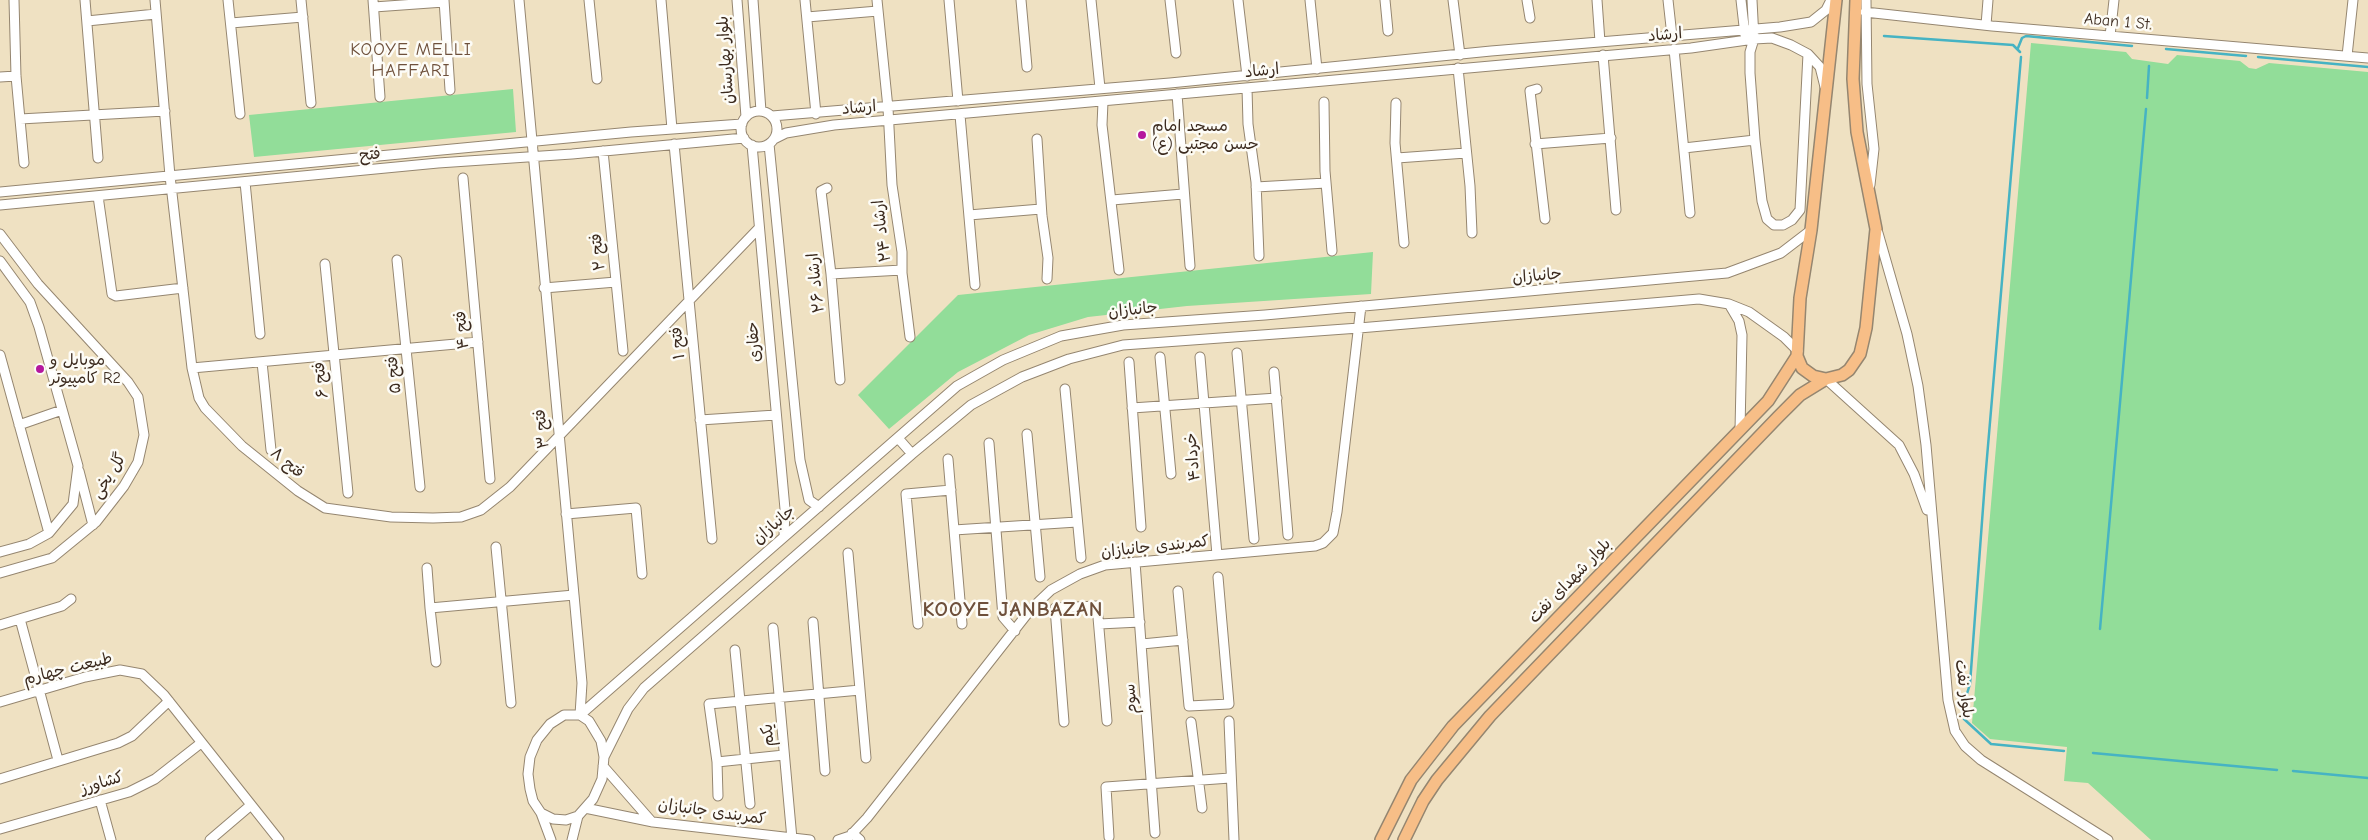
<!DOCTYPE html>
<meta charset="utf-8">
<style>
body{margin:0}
canvas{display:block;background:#efe1c2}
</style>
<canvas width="2368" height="840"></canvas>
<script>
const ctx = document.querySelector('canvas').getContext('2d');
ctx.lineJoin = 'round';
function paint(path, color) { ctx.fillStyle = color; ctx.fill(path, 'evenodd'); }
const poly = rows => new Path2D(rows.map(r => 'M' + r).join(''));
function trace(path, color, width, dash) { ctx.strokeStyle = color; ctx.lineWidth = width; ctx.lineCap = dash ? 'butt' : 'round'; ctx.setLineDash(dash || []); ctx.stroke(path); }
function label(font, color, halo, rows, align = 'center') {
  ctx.font = font + ' "Comic Neue","Playpen Sans Arabic",sans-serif'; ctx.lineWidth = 5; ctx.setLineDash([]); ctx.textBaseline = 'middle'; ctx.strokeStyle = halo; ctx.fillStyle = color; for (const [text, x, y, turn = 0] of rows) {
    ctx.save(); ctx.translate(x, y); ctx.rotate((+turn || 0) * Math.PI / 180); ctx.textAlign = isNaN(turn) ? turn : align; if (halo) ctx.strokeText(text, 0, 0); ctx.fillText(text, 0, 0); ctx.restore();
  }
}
const green = poly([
 [2031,43,2126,52,2132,59,2168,64,2177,55,2240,61,2249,68,2256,69,2269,63,2368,72,2368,840,2151,840,2088,783,2064,781,2067,747,1990,739,1972,723],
 [513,89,516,132,254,157,249,115],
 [1373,252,1371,294,1187,306,1088,317,1029,335,958,372,889,429,858,395,958,295]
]);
const stream = poly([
 [1884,36,2013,45,2020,52],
 [2018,48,2022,38,2026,36,2132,46],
 [2166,49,2246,56],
 [2021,57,1985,481,1970,684,1965,700,1964,719,1991,744,2064,751],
 [2258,57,2368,67],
 [2147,98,2149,66],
 [2100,629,2146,109],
 [2093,753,2277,770],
 [2293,771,2368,778]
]);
const minor = poly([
 [14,0,16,76,24,163],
 [85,0,98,158],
 [155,0,170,176,192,368,199,398,205,408,242,446,298,491,325,508,391,517,433,518,461,517,481,510,510,487,758,229],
 [228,0,240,114],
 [301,0,311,103],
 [373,0,380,97],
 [444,0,450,90],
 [519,0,574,595,582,683,580,715],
 [589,0,597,79],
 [661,0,672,129],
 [737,0,746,117],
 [753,0,761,111],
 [805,0,816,114],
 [877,0,888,108,892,185,902,252,902,273,910,337],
 [949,0,958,101],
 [1021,0,1027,67],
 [1091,0,1100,88],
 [1170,0,1176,53],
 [1238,0,1247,76],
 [1310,0,1317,69],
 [1385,0,1388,31],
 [1453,0,1460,55],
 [1527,0,1530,18],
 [1597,0,1600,42],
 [1668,0,1672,36],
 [1741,0,1745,35],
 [1752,0,1754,39,1750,52,1750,73,1755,140,1762,201,1767,219,1774,225,1783,225,1792,220,1800,210,1808,54],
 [1866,0,1867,84,1874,149,1870,185],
 [374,7,444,2],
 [1865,12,1992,26,2368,58],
 [807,17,878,11],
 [87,21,156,14],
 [231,23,303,17],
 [1986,25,1988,0],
 [2110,36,2114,0],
 [1674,49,1690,213],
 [1603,55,1616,210],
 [2347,56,2353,0],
 [1458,68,1470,186,1472,233],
 [0,77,16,76],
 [1247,88,1248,124,1256,182,1259,256],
 [1537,89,1530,91,1545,219],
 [1177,94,1190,266],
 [1103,102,1102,125,1119,270],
 [1324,102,1325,171,1332,251],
 [1396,103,1395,143,1404,243],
 '741 129a18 18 0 1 1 36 0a18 18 0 1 1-36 0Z',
 [960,115,975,285],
 [772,116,1170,83,1491,51,1780,27,1811,22,1826,10,1831,0],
 [20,119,165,111],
 [774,139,786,133,834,125,1691,48,1754,39,1772,38,1791,45,1808,54,1820,67,1825,87],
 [1037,139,1042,216,1048,258,1047,279],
 [674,144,712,539],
 [769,144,800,460,809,500,819,507],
 [1535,144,1611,138],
 [752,145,785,509,784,536],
 [1684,148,1755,140],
 [603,151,623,351],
 [1397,158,1466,153],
 [463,178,490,479],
 [245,182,260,334],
 [1256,187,1326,183],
 [827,188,821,191,831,274,840,380],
 [0,192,631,132,742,124],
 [98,196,112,294,116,296,183,288],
 [1112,200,1183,194],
 [0,205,438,163,572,154,744,138],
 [969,215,1041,209],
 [1878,233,1907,334,1918,386,1926,445,1948,700,1955,731,1965,746,1981,760,2108,840],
 [0,234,38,284,128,382,138,397,144,435,138,462,124,486,96,522,52,558,0,573],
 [397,260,420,487],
 [0,261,30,302,39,327,78,466,73,504,49,533,29,544,0,552],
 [325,264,348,493],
 [831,274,902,270],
 [544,288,616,282],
 [1729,304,1739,321,1742,335,1740,430],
 [1237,353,1254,539],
 [0,355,49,533],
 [1160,357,1171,474],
 [1200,357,1217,555],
 [262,362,271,450],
 [1129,362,1141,527],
 [192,368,478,342],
 [1274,372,1288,535],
 [1826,379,1899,445,1914,474,1927,510],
 [1065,389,1081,558],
 [1132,408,1277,398],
 [700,420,776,415],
 [19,425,62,410],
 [1027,434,1040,577],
 [898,438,912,454],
 [989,443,1003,617,1015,631],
 [948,459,962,624],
 [79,471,93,525],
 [566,514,636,508,642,574],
 [954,530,1077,522],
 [496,547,511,703],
 [848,553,866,758],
 [1135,562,1155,833],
 [427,568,430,608],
 [1178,591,1189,706,1229,704,1218,577],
 [20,619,58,760],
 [813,622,825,771],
 [918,624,906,494,951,490],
 [1099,624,1140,622],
 [0,625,62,606,71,599],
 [773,628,792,839],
 [1142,644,1183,640],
 [735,650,750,804],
 [436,662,430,608,574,595],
 [0,702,85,677,120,670,142,674,164,695,279,840],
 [580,715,957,386,1003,360,1061,336,1123,325,1265,315,1727,273,1781,253,1811,230],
 [1229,721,1234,840],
 [1064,722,1055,608,1097,606,1107,721],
 [1191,722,1202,808],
 [784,755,717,762,709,704,860,690],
 [604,757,628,709,644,688,912,454,971,405,1022,377,1069,359,1123,345,1359,328,1699,299,1729,304,1749,312,1784,337,1798,351],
 [717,762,718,796],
 [603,766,652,822],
 [0,779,118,743,132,736,169,701],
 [100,800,111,840],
 [585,808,653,822,810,840],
 [541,813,551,840],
 [0,829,129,792,155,779,201,743],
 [852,833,860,840],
 [1109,837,1106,787,1230,778],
 [210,840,251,805],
 [572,840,578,816,593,799,602,779,604,757,601,741,589,721,580,715,564,715,550,724,537,740,530,757,528,774,530,789,533,801,541,813,553,819,566,820,578,816],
 [838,840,850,836,867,818,1031,609,1051,590,1080,574,1105,565,1315,546,1323,543,1333,533,1337,512,1361,306]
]);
const major = poly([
 [1836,0,1811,230,1800,298,1797,356,1802,368,1813,376,1826,379,1842,375,1849,370,1860,354,1866,328,1876,229,1857,132,1853,79,1856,0],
 [1381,840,1411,780,1453,726,1768,401,1797,356],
 [1404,840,1423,801,1437,780,1490,716,1778,417,1800,395,1826,379]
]);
const markers = [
 [1142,135,5,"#b5179e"],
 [40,369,5,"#b5179e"]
];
const streetNames = [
 ["Aban 1 St.",2118,22,5],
 ["ارشاد",1665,35,-5],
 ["بلوار بهارستان",726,60,-94],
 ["ارشاد",1262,71,-6],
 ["ارشاد",859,108,-5],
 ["فتح",370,155,-6],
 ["ارشاد ۲۴",882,231,-97],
 ["فتح ۲",598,252,-96],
 ["جانبازان",1537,276,-5],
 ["ارشاد ۲۶",816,283,-96],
 ["جانبازان",1133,310,-6],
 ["فتح ۴",462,330,-95],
 ["حفاری",754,342,-95],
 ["فتح ۱",678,343,-96],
 ["فتح ۵",394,375,-96],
 ["فتح ۶",321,380,-96],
 ["فتح ۳",542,429,-96],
 ["خرداد۴",1193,457,-95],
 ["فتح ۸",287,463,39],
 ["گل یخی",109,476,-58],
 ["جانبازان",774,525,-41],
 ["کمربندی جانبازان",1155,547,-6],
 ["بلوار شهدای نفت",1570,581,-46],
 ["طبیعت چهارم",68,669,-14],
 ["بلوار نفت",1964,689,82],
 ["سوم",1131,699,-95],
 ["یکم",768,735,-95],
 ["کشاورز",102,783,-17],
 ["کمربندی جانبازان",712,812,8]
];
const poiNames = [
 ["مسجد امام",1152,126],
 ["حسن مجتبی (ع)",1152,144],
 ["موبایل و",50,360],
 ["کامپیوتر R2",50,378]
];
const neighbourhoodNames = [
 ["KOOYE MELLI",411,50],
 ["HAFFARI",411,71]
];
const districtNames = [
 ["KOOYE JANBAZAN",1013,610]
];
paint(green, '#92dd99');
trace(stream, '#46b3c3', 2.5);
trace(minor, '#958670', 11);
trace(major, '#958670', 14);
trace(minor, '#fff', 9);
trace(major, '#f7be87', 11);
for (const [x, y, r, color] of markers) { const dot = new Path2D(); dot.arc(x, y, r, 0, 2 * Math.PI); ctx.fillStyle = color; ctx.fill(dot); trace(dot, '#fdfcf7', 2); }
label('16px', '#3b2a1e', '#fdfcf7', streetNames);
label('16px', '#3b2a1e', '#fdfcf7', poiNames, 'left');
ctx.letterSpacing = '1px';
label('18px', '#6e503b', '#fdfcf7', neighbourhoodNames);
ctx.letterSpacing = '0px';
ctx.letterSpacing = '1px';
label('bold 21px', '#6e503b', '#fdfcf7', districtNames);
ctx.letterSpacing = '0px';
</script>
